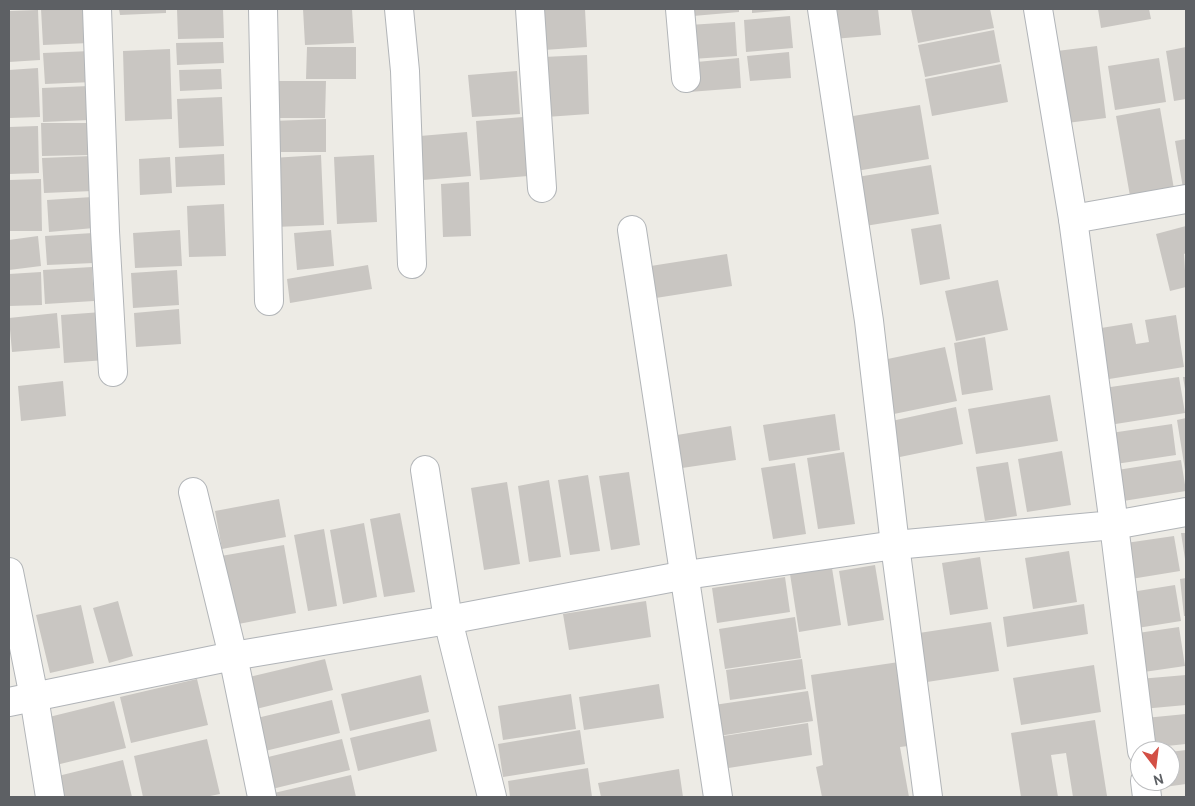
<!DOCTYPE html>
<style>
body{margin:0}
#map{position:relative;width:1195px;height:806px;overflow:hidden;background:#edebe5;font-family:Cabin,sans-serif}
canvas{display:block}
.frame{position:absolute;inset:0;border:10px solid #5d6064;pointer-events:none}
.north{position:absolute;left:1130px;top:741px;width:50px;height:50px;box-sizing:border-box;background:#fff;border:1px solid #bebfc1;border-radius:50%;rotate:165deg;font-size:14px;font-weight:700;line-height:20px;text-align:center;color:#5d6064}
.north::after{content:'';display:block;margin:auto;width:18px;height:22px;background:#d34f45;clip-path:polygon(50% 0,100% 100%,50% 72%,0 100%)}
</style>
<div id="map">
<canvas width="1195" height="806"></canvas>
<div class="frame"></div>
<div class="north">N</div>
</div>
<script>
const ctx = document.querySelector('canvas').getContext('2d');
ctx.lineJoin = 'round';
function paint(path, color) { ctx.fillStyle = color; ctx.fill(path, 'evenodd'); }
const poly = rows => new Path2D(rows.map(r => 'M' + r).join(''));
function trace(path, color, width, dash) { ctx.strokeStyle = color; ctx.lineWidth = width; ctx.lineCap = dash ? 'butt' : 'round'; ctx.setLineDash(dash || []); ctx.stroke(path); }
const building = poly([
 [41,9,88,9,89,43,43,45],
 [119,9,166,9,166,13,120,15],
 [177,9,223,9,224,38,178,39],
 [303,9,352,9,354,43,305,45],
 [542,9,585,9,587,47,544,50],
 [692,9,739,9,739,12,693,16],
 [752,9,788,9,788,10,752,13],
 [830,9,878,9,881,35,833,39],
 [911,9,990,9,994,28,918,43],
 [1098,9,1149,9,1151,19,1101,28],
 [38,10,40,60,9,62,9,11],
 [790,16,793,48,746,52,744,20],
 [735,22,737,56,692,59,689,25],
 [994,30,1000,62,925,77,918,45],
 [223,42,224,63,177,65,176,43],
 [1097,46,1106,118,1067,123,1057,51],
 [307,47,356,47,356,79,306,79],
 [1186,47,1186,99,1174,101,1166,51],
 [170,49,172,119,125,121,123,51],
 [91,51,93,82,45,84,43,53],
 [789,52,791,78,750,81,747,56],
 [587,55,589,114,546,117,543,57],
 [739,58,741,88,689,92,686,63],
 [1159,58,1166,102,1115,110,1108,66],
 [1001,64,1008,102,932,116,925,79],
 [38,68,40,117,9,118,9,70],
 [221,69,222,89,180,91,179,70],
 [517,71,520,114,472,117,468,75],
 [271,81,326,81,325,118,271,118],
 [89,86,90,120,43,122,42,88],
 [222,97,224,146,179,148,177,99],
 [920,105,929,159,850,172,841,118],
 [1160,108,1174,189,1130,196,1116,116],
 [523,117,528,176,480,180,476,121],
 [326,119,326,152,273,152,272,121],
 [41,123,90,123,91,155,42,156],
 [38,126,39,173,9,174,9,127],
 [467,132,471,176,423,180,420,136],
 [1186,139,1186,187,1183,188,1175,141],
 [224,154,225,185,176,187,175,157],
 [321,155,324,225,275,227,272,158],
 [374,155,377,222,337,224,334,157],
 [91,156,93,191,44,193,42,158],
 [170,157,172,193,140,195,139,159],
 [931,165,939,214,859,227,851,178],
 [41,179,42,231,9,231,9,180],
 [469,182,471,236,443,237,441,184],
 [92,197,94,228,49,232,47,200],
 [224,204,226,256,189,257,187,206],
 [941,224,950,279,920,285,911,229],
 [1186,226,1186,253,1184,254,1186,287,1170,291,1156,234],
 [180,230,182,266,135,268,133,233],
 [331,230,334,266,297,270,294,233],
 [93,233,94,263,47,265,45,236],
 [38,236,41,266,9,270,9,240],
 [727,254,732,286,643,300,638,268],
 [368,265,372,289,290,303,287,279],
 [92,267,94,301,45,304,43,270],
 [177,270,179,305,133,308,131,273],
 [41,272,42,305,9,306,9,274],
 [998,280,1008,330,956,341,945,291],
 [179,309,181,344,136,347,134,313],
 [102,312,106,360,64,363,61,315],
 [57,313,60,348,12,352,9,318],
 [1176,315,1184,367,1103,380,1095,329,1132,323,1136,344,1149,342,1145,320],
 [985,337,993,390,962,395,954,343],
 [945,347,957,401,889,415,878,361],
 [1179,377,1185,413,1103,426,1097,389],
 [1183,377,1186,377,1186,389,1185,389],
 [63,381,66,416,21,421,18,386],
 [1050,395,1058,441,976,454,968,409],
 [956,407,963,444,895,458,887,422],
 [835,414,840,450,769,461,763,425],
 [1186,418,1186,469,1185,470,1177,420],
 [1172,424,1176,455,1109,465,1104,434],
 [731,426,736,460,682,468,677,435],
 [1062,451,1071,505,1027,512,1018,459],
 [844,452,855,524,818,529,807,458],
 [1181,460,1186,491,1117,502,1111,471],
 [1008,462,1017,516,985,521,976,467],
 [795,463,806,534,773,539,761,468],
 [629,472,640,545,611,550,599,476],
 [588,475,600,551,570,555,558,480],
 [549,480,561,557,529,562,518,486],
 [507,482,520,564,484,570,471,488],
 [279,499,286,537,222,549,215,511],
 [400,513,415,592,384,597,370,519],
 [364,523,377,597,343,604,330,530],
 [324,529,337,606,308,611,294,535],
 [1181,533,1186,533,1186,559,1185,559],
 [1174,536,1180,571,1131,579,1126,543],
 [284,545,296,613,233,625,221,556],
 [1069,551,1077,602,1033,609,1025,558],
 [980,557,988,609,950,615,942,563],
 [875,565,884,620,848,626,839,571],
 [832,568,841,625,799,632,790,574],
 [785,577,790,612,717,623,712,588],
 [1186,578,1186,616,1184,616,1180,579],
 [1175,585,1181,621,1131,629,1125,593],
 [118,601,133,656,109,663,93,608],
 [646,601,651,637,569,650,563,614],
 [1084,604,1088,634,1007,647,1003,617],
 [81,605,94,663,50,673,36,615],
 [795,617,801,658,725,669,719,629],
 [991,622,999,671,927,682,919,633],
 [1179,627,1185,666,1137,673,1131,634],
 [325,659,333,690,252,710,245,678],
 [802,659,806,689,730,700,726,670],
 [899,662,908,746,900,747,909,797,822,797,816,767,823,765,811,675],
 [1094,665,1101,712,1021,725,1013,678],
 [421,675,429,712,350,731,341,694],
 [1186,675,1186,705,1142,709,1139,679],
 [197,679,208,725,131,743,120,697],
 [659,684,664,718,584,730,579,697],
 [808,691,813,721,719,736,714,705],
 [571,694,576,729,503,740,498,706],
 [332,700,340,733,265,751,257,718],
 [114,701,126,748,56,765,45,718],
 [1186,714,1186,744,1147,748,1145,718],
 [430,719,437,751,358,771,350,738],
 [1095,720,1107,796,1073,797,1066,753,1051,755,1058,797,1021,797,1011,733],
 [808,723,812,755,722,769,717,737],
 [580,730,585,764,503,777,498,744],
 [207,739,220,794,205,797,143,797,134,756],
 [342,739,350,770,272,789,264,758],
 [1186,750,1186,784,1150,789,1149,781,1170,781,1170,752],
 [123,760,132,797,54,797,50,778],
 [588,768,592,797,510,797,508,781],
 [679,769,683,797,601,797,598,783],
 [351,775,356,797,275,797,274,793]
]);
const street = poly([
 [97,9,105,231,113,372],
 [263,9,269,301],
 [399,9,405,71,412,264],
 [530,9,542,188],
 [680,9,686,78],
 [822,9,869,321,895,545,928,797],
 [1073,219,1186,199],
 [632,230,718,797],
 [425,470,448,620,492,797],
 [193,492,233,656,262,797],
 [9,572,34,697,50,797],
 [1142,751,1114,525,1186,512],
 [1145,781,1147,797]
]);
const secondary = poly([
 [9,702,233,656,448,620,686,575,895,545,1114,525,1073,219,1038,9]
]);
paint(building, '#c9c6c2');
trace(street, '#b2b5b8', 30);
trace(secondary, '#b1b4b8', 30);
trace(street, '#fff', 28);
trace(secondary, '#fff', 28);
</script>
